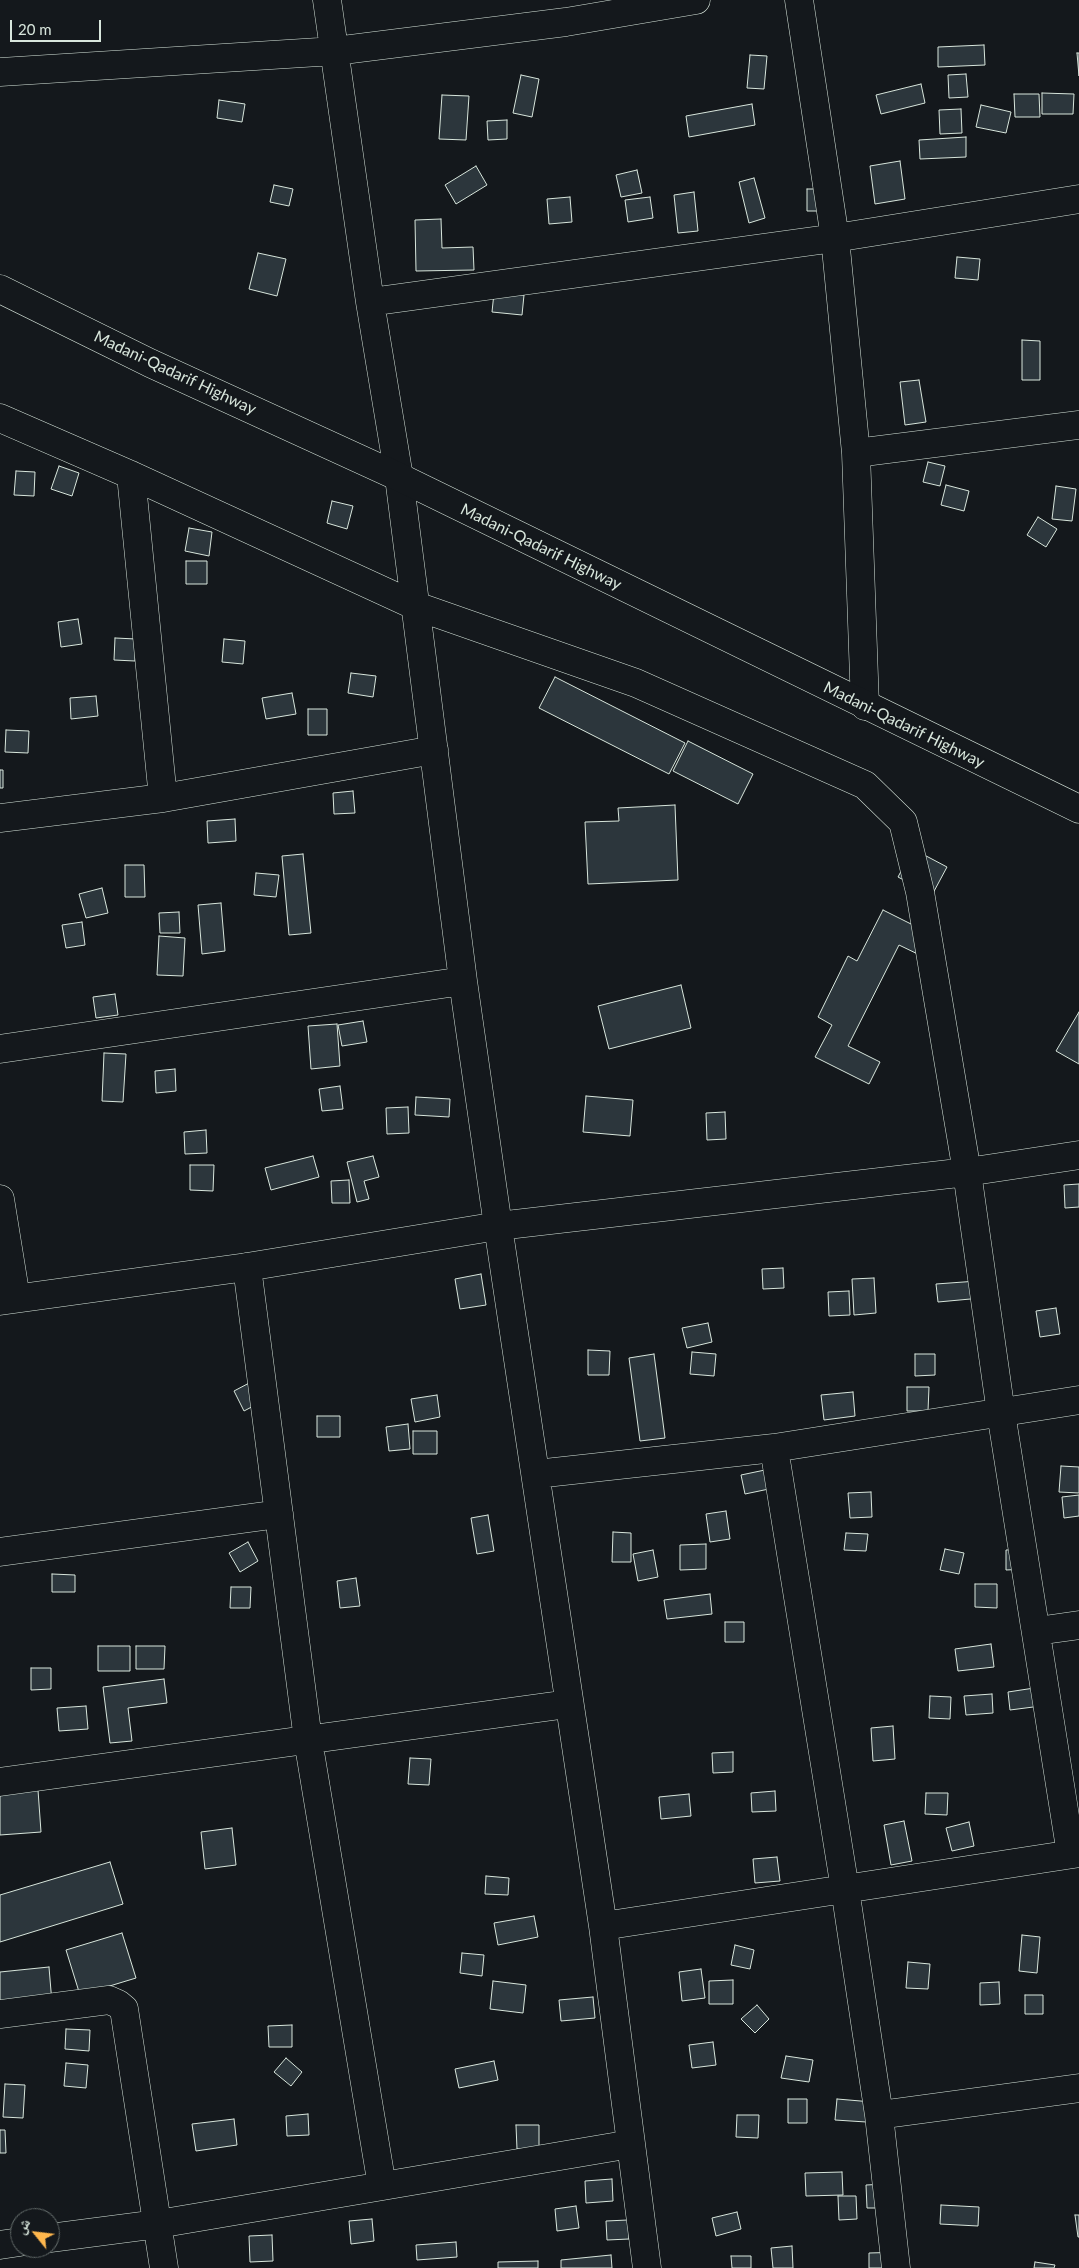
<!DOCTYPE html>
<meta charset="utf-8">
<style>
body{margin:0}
#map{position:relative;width:1079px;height:2268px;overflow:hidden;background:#14181c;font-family:Lato,"Noto Naskh Arabic",sans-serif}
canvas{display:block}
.north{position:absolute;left:10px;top:2208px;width:50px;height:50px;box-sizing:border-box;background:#14181c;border:1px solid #626a69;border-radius:50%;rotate:299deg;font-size:14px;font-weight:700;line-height:20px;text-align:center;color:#d8e6dc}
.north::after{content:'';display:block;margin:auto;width:18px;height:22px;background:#ffb74d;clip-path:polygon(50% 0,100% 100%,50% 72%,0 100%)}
.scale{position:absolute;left:10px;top:20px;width:91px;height:22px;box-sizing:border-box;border:2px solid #d8e6dc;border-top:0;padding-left:6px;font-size:15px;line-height:18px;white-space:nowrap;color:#d8e6dc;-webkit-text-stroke:4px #14181c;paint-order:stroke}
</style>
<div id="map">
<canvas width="1079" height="2268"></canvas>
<div class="north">ش</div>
<div class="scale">20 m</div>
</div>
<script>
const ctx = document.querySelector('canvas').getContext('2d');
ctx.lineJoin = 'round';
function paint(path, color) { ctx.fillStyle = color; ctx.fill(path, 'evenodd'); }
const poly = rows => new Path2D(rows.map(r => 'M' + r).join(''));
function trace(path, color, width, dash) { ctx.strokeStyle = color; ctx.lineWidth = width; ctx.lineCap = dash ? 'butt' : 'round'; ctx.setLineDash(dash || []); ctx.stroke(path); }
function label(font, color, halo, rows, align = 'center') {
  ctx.font = font + ' Lato,sans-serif'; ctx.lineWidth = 4; ctx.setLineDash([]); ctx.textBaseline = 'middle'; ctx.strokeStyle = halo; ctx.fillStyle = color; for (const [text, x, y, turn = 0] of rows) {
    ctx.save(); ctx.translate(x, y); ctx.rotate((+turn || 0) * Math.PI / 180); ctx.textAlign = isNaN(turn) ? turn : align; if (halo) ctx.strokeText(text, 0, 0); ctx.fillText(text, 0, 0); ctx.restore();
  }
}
const building = poly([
 [984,45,985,65,938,67,938,47,984,45],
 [1077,53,1079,53,1079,76,1077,53],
 [750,55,767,56,764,89,747,88,750,55],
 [966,74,968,97,949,98,948,75,966,74],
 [521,75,539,79,532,117,513,113,521,75],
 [921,84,925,103,881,114,876,95,921,84],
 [1042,93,1074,94,1073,114,1042,114,1042,93],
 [1014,94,1039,94,1040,117,1015,117,1014,94],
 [442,95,469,96,466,140,439,139,442,95],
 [219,100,245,104,242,122,217,118,219,100],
 [752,104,755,125,689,137,686,116,752,104],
 [981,105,1011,112,1006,133,976,127,981,105],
 [961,109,962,133,940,134,939,110,961,109],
 [507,120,507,139,488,140,487,121,507,120],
 [966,137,966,157,920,159,919,140,966,137],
 [900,161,905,199,875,204,870,166,900,161],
 [476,166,487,185,456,204,445,185,476,166],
 [637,170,642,193,621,197,616,175,637,170],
 [754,178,765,218,749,223,739,182,754,178],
 [274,185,293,189,289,206,270,202,274,185],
 [807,189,830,189,830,211,807,211,807,189],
 [694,192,698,231,678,233,674,195,694,192],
 [570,197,572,222,549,224,547,199,570,197],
 [650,197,653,218,628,222,625,200,650,197],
 [441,219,442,248,473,247,474,270,416,271,415,220,441,219],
 [258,253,286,259,277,296,249,289,258,253],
 [957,257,980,259,978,280,955,278,957,257],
 [494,293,524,295,522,315,492,312,494,293],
 [1022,340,1040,341,1040,380,1022,380,1022,340],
 [919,380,926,422,905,425,900,382,919,380],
 [928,462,945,466,940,486,923,482,928,462],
 [59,466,79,473,72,496,51,489,59,466],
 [16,471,35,472,34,496,14,495,16,471],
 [946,485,969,491,964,511,941,505,946,485],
 [1056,486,1076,489,1072,521,1052,519,1056,486],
 [332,501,353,506,347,529,327,523,332,501],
 [1038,517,1057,529,1046,547,1027,535,1038,517],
 [189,528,212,532,209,556,185,551,189,528],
 [186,561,207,561,207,584,186,584,186,561],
 [78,619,82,644,61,647,58,622,78,619],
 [115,638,136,639,135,661,114,660,115,638],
 [224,639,245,641,243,664,222,662,224,639],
 [351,673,376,676,373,697,348,693,351,673],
 [555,677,685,743,669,774,539,708,555,677],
 [292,693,296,714,266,719,262,698,292,693],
 [96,696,98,716,71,719,70,698,96,696],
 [308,709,327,709,327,735,308,735,308,709],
 [6,730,29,731,28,753,5,752,6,730],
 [688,741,753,774,738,804,673,771,688,741],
 [0,770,3,770,3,788,0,788,0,770],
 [353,791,355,813,334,814,333,793,353,791],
 [675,805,678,880,588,884,585,822,619,821,618,808,675,805],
 [235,819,236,841,208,843,207,821,235,819],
 [913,849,947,867,932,895,898,877,913,849],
 [303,854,311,933,289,935,282,856,303,854],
 [125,865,144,865,145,897,125,897,125,865],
 [256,873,279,875,276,897,254,895,256,873],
 [102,888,108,913,86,918,79,894,102,888],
 [221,903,225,951,202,954,198,905,221,903],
 [883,910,937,937,926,958,899,945,848,1046,880,1062,869,1084,815,1057,832,1025,818,1017,848,956,857,961,883,910],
 [179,912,180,933,160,933,159,913,179,912],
 [82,922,85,945,66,948,62,925,82,922],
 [159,936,185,938,183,976,157,975,159,936],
 [681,985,691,1028,609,1049,598,1006,681,985],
 [115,994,118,1015,96,1018,93,997,115,994],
 [1079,1012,1079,1064,1056,1051,1079,1012],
 [363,1021,367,1042,342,1046,338,1025,363,1021],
 [337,1024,340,1066,311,1069,308,1026,337,1024],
 [104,1053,126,1054,123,1102,102,1101,104,1053],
 [175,1069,176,1091,156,1093,155,1071,175,1069],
 [340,1086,343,1109,322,1111,319,1089,340,1086],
 [586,1096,633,1100,630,1136,583,1132,586,1096],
 [416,1097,450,1099,449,1117,415,1115,416,1097],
 [408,1107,409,1133,387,1134,386,1108,408,1107],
 [725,1112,726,1139,707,1140,706,1113,725,1112],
 [206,1130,207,1153,185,1154,184,1132,206,1130],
 [313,1156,319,1177,271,1190,265,1168,313,1156],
 [373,1156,379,1177,364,1181,369,1199,357,1202,347,1162,373,1156],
 [190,1165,214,1165,213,1191,190,1190,190,1165],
 [349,1180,350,1203,332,1203,331,1181,349,1180],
 [1079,1184,1079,1207,1065,1208,1064,1185,1079,1184],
 [783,1268,784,1288,763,1289,762,1269,783,1268],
 [481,1274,486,1305,460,1309,455,1279,481,1274],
 [874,1278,876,1313,854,1315,852,1279,874,1278],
 [991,1280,992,1297,938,1302,936,1284,991,1280],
 [849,1291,850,1315,829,1316,828,1292,849,1291],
 [1056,1308,1060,1334,1040,1337,1036,1311,1056,1308],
 [708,1323,712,1342,687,1348,682,1328,708,1323],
 [588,1350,610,1351,609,1375,588,1375,588,1350],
 [692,1352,716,1354,714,1376,690,1374,692,1352],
 [654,1354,665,1438,640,1441,629,1358,654,1354],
 [915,1354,935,1354,935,1375,915,1376,915,1354],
 [253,1381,263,1401,244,1411,234,1391,253,1381],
 [907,1387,929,1387,928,1411,907,1411,907,1387],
 [853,1392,855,1416,824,1420,821,1395,853,1392],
 [437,1395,440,1417,415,1422,411,1399,437,1395],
 [317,1416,340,1416,340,1437,317,1437,317,1416],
 [408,1424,410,1449,389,1451,386,1427,408,1424],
 [413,1431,437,1431,437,1454,413,1454,413,1431],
 [784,1466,788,1485,745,1494,741,1475,784,1466],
 [1061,1466,1079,1467,1079,1493,1059,1492,1061,1466],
 [871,1492,872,1517,850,1518,848,1493,871,1492],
 [1079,1495,1079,1516,1064,1518,1062,1497,1079,1495],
 [726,1511,730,1539,710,1542,706,1514,726,1511],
 [488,1515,494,1551,477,1554,471,1518,488,1515],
 [613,1532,631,1533,631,1562,612,1562,613,1532],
 [846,1533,868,1534,866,1551,844,1550,846,1533],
 [248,1542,258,1561,240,1572,229,1553,248,1542],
 [706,1544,706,1569,680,1570,680,1545,706,1544],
 [945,1549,964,1553,959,1574,940,1570,945,1549],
 [1028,1549,1028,1569,1006,1570,1006,1550,1028,1549],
 [653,1550,658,1577,638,1581,633,1554,653,1550],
 [52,1574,75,1575,75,1592,52,1592,52,1574],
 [356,1578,360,1606,340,1608,337,1581,356,1578],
 [975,1584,997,1584,997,1608,975,1607,975,1584],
 [231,1587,251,1587,250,1608,230,1608,231,1587],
 [710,1594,712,1614,667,1619,664,1600,710,1594],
 [725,1622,744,1622,744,1642,725,1642,725,1622],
 [991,1644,994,1667,958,1671,955,1649,991,1644],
 [98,1646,130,1646,130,1671,98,1671,98,1646],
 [136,1646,165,1646,164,1669,136,1669,136,1646],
 [31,1668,51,1668,51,1689,31,1690,31,1668],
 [164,1679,167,1703,128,1708,132,1741,110,1743,103,1687,164,1679],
 [1054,1685,1041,1706,1010,1710,1008,1692,1054,1685],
 [992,1694,993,1713,966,1715,964,1696,992,1694],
 [930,1696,951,1697,950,1719,929,1718,930,1696],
 [86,1706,88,1729,59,1731,57,1708,86,1706],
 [893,1726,895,1759,873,1761,871,1728,893,1726],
 [733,1752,733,1772,713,1773,712,1753,733,1752],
 [410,1758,431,1759,429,1785,408,1784,410,1758],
 [38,1790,41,1832,0,1835,0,1793,38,1790],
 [775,1791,776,1811,752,1812,751,1793,775,1791],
 [926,1793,948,1793,947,1815,925,1814,926,1793],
 [689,1794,691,1816,661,1819,659,1797,689,1794],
 [904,1821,912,1861,891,1865,884,1825,904,1821],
 [969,1822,974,1846,952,1851,946,1828,969,1822],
 [232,1828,236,1865,205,1869,201,1832,232,1828],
 [777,1857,780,1881,755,1883,753,1859,777,1857],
 [110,1862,123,1904,0,1942,0,1895,110,1862],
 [486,1876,509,1878,508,1895,485,1894,486,1876],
 [534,1916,538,1937,498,1945,494,1923,534,1916],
 [122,1933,136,1978,80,1995,66,1950,122,1933],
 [1022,1935,1040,1937,1037,1973,1019,1971,1022,1935],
 [735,1945,754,1950,750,1969,731,1965,735,1945],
 [462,1953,484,1955,482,1976,460,1973,462,1953],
 [908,1962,930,1964,928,1989,906,1988,908,1962],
 [49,1967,52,2003,0,2008,0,1972,49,1967],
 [701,1969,705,1998,682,2001,679,1972,701,1969],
 [733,1980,733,2004,709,2004,709,1981,733,1980],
 [493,1981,526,1985,523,2013,490,2009,493,1981],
 [999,1982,1000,2004,980,2005,980,1983,999,1982],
 [1025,1995,1043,1995,1043,2014,1025,2014,1025,1995],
 [593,1997,595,2018,561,2021,559,2000,593,1997],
 [757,2005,769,2019,755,2033,741,2019,757,2005],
 [292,2025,292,2047,269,2047,268,2026,292,2025],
 [66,2029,90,2030,89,2051,65,2049,66,2029],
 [713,2042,716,2065,692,2068,689,2045,713,2042],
 [786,2056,813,2060,809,2082,781,2078,786,2056],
 [286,2058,302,2072,291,2086,274,2072,286,2058],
 [494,2061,498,2080,459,2088,455,2069,494,2061],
 [66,2063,88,2065,86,2088,64,2086,66,2063],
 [5,2084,25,2085,23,2118,3,2117,5,2084],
 [788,2099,807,2099,807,2123,788,2123,788,2099],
 [837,2099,884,2103,882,2123,835,2120,837,2099],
 [308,2114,309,2135,287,2136,286,2116,308,2114],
 [737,2115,759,2115,758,2138,736,2137,737,2115],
 [234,2119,237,2145,196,2151,192,2124,234,2119],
 [516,2125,539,2125,539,2149,517,2149,516,2125],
 [0,2130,5,2130,6,2153,0,2153,0,2130],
 [842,2172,843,2195,806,2196,805,2173,842,2172],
 [612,2179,613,2201,586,2203,585,2181,612,2179],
 [888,2184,889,2208,867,2208,866,2185,888,2184],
 [838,2196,856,2196,857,2219,839,2220,838,2196],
 [941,2205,979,2207,978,2226,940,2224,941,2205],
 [576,2206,579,2228,557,2231,555,2209,576,2206],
 [737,2212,741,2229,716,2236,712,2218,737,2212],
 [1075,2215,1079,2215,1079,2237,1078,2237,1075,2215],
 [372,2219,374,2241,351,2244,349,2221,372,2219],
 [628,2220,629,2239,607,2240,606,2221,628,2220],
 [272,2235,273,2261,250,2262,249,2236,272,2235],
 [456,2242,457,2257,417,2260,416,2245,456,2242],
 [792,2246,793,2268,773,2268,771,2248,792,2246],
 [905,2252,905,2268,869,2268,869,2253,905,2252],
 [611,2255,612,2268,561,2268,561,2260,611,2255],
 [731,2256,751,2256,751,2268,732,2268,731,2256],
 [538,2261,538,2268,498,2268,498,2262,538,2261],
 [1035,2262,1055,2265,1054,2268,1034,2268,1035,2262]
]);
const street = poly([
 [327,0,370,302,399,477,463,981,498,1226,603,1926,647,2268],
 [799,0,835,238,856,453,865,706],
 [0,72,335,51,566,22,696,0],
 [370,302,835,238,1079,199],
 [0,418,131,475,416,606,636,683,865,785,903,822,920,892,967,1172,1001,1413,1071,1854],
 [856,453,1079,425],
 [131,475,163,798],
 [0,818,163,798,434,750],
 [0,1049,463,981],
 [0,1199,16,1298],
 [247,1267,308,1740,382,2186],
 [0,1301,247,1267,498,1226,967,1172,1079,1155],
 [774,1448,845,1889,879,2115,896,2268],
 [536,1474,774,1448,1079,1400],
 [0,1552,279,1514],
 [1037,1631,1079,1625],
 [0,1782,568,1704],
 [603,1926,1079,1853],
 [0,2014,109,2000,118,2004,124,2009,164,2268],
 [879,2115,1079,2088],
 [50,2238,158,2224,631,2144],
 [0,2245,20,2242]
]);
const highway = poly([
 [0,289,150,363,399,477,1079,809]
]);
const streetNames = [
 ["Madani-Qadarif Highway",175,373,25],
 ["Madani-Qadarif Highway",541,547,26],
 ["Madani-Qadarif Highway",904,725,26]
];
paint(building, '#2c363c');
trace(building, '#d8e6dc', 1);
trace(street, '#d8e6dc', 29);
trace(highway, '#d8e6dc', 29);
trace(street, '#14181c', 28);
trace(highway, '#14181c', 28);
label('16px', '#d8e6dc', '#14181c', streetNames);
</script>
